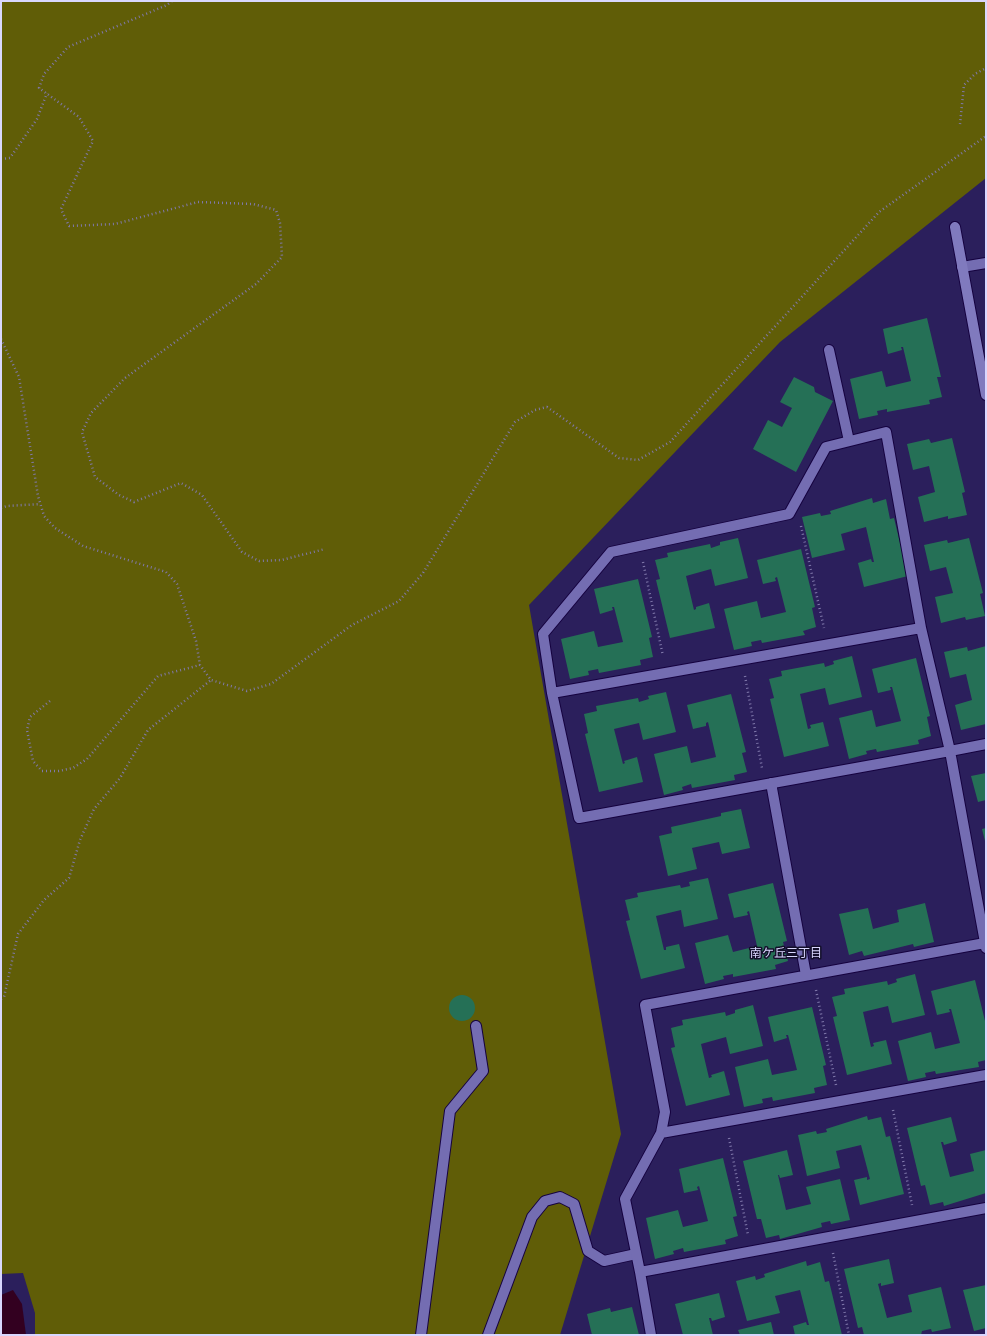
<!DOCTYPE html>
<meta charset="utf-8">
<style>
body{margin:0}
#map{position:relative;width:987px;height:1336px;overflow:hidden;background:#2b1f5c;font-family:Rubik,sans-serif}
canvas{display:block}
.frame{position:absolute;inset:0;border:2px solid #d9d7fe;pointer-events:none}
</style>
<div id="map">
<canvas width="987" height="1336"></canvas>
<div class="frame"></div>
</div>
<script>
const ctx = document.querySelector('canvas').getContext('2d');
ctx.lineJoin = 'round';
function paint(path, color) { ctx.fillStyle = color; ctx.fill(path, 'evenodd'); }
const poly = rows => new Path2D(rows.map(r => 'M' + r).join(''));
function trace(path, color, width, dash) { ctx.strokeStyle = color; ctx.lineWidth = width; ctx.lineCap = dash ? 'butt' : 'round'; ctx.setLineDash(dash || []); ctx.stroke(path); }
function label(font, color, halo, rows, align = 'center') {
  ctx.font = font + ' Rubik,"Noto Sans JP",sans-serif'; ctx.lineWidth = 3; ctx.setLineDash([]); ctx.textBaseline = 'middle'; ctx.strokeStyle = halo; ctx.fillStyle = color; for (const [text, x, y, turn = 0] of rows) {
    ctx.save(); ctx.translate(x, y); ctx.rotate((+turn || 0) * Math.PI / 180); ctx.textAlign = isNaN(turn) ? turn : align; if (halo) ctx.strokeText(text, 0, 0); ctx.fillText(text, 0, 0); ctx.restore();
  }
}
const forest = poly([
 [1,1,986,1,986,178,780,342,529,605,621,1134,560,1335,35,1335,35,1313,23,1273,1,1274]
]);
const water = poly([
 [13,1290,22,1304,26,1335,1,1335,1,1295]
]);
const building = poly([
 [927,318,941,377,937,377,942,397,929,400,930,404,887,412,887,409,877,411,878,415,859,419,850,379,882,371,886,387,911,381,903,347,901,347,902,350,888,354,883,329],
 [794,377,814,387,815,392,833,401,796,472,753,449,768,420,782,427,792,408,780,402],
 [952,438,965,492,962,493,967,515,948,519,948,516,924,522,918,497,935,492,929,466,913,470,907,444,929,439,931,443],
 [872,498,873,503,886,499,890,519,894,518,908,576,864,587,858,563,871,559,872,562,874,562,866,527,841,534,845,550,812,558,802,517,820,513,821,516,831,514,830,511],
 [738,538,748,578,715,586,711,569,686,576,694,610,696,609,696,607,709,603,715,628,670,638,656,580,660,579,655,560,668,557,667,553,710,544,711,548,720,545,720,542],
 [969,538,983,593,980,594,985,616,966,620,965,617,941,623,935,597,953,593,946,567,930,571,924,545,947,540,948,543],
 [801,549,815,607,812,608,816,627,803,631,805,635,762,643,761,640,751,642,752,646,734,650,724,609,757,601,761,618,786,612,777,577,775,578,776,581,763,584,757,560],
 [638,579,652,637,649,638,653,657,640,660,641,665,599,673,598,669,588,671,589,675,570,679,561,639,594,631,598,647,623,642,614,607,612,607,613,610,600,614,594,589],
 [986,646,986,724,961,730,955,705,972,700,966,674,950,678,944,652,967,647,968,651],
 [852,656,862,697,829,705,825,688,800,694,808,729,811,728,810,725,823,722,829,746,784,757,770,699,774,698,769,679,782,676,781,671,824,663,825,667,834,664,833,661],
 [916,658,930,716,927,717,931,736,918,740,919,744,877,752,876,749,866,751,867,754,849,759,839,718,872,710,876,727,901,721,892,687,890,687,891,690,878,693,872,669],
 [666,692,676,732,643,740,639,723,614,729,623,764,625,763,624,761,637,757,643,782,599,792,585,734,588,733,584,714,597,711,596,706,638,698,639,702,649,699,648,696],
 [731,694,746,752,742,753,747,772,734,775,735,780,692,788,691,784,682,787,683,790,664,795,654,754,687,746,691,763,716,757,708,722,706,723,706,726,693,729,687,705],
 [986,773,986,800,978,802,971,776],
 [741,809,750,848,722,854,719,842,692,848,697,869,668,876,659,836,672,833,671,827,721,816,721,813],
 [986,828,986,841,985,841,982,829],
 [708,878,718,919,684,927,681,910,656,916,664,950,666,950,666,947,679,944,685,968,641,979,626,921,630,920,625,900,638,897,637,893,680,885,681,888,690,886,689,882],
 [773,883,787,941,783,942,788,961,775,965,776,969,733,977,733,974,723,976,724,979,705,984,695,943,728,935,733,952,757,946,749,911,747,912,748,915,734,918,728,894],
 [925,903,934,942,914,947,913,944,864,956,862,951,849,955,839,914,868,908,873,929,899,922,897,910],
 [915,974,925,1015,892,1023,888,1006,863,1012,871,1047,874,1046,873,1043,886,1040,892,1064,847,1075,833,1017,837,1016,832,997,845,994,844,989,887,981,888,985,897,982,896,979],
 [975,980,986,1025,986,1060,978,1062,979,1067,936,1074,935,1071,925,1073,926,1077,908,1081,898,1041,931,1032,935,1049,960,1043,951,1009,949,1009,950,1012,937,1015,931,991],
 '449 1008a13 13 0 1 1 26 0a13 13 0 1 1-26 0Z',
 [753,1005,763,1046,730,1054,726,1037,701,1044,709,1078,712,1077,711,1075,724,1071,730,1095,686,1106,671,1048,675,1047,671,1028,683,1025,682,1020,725,1012,726,1016,735,1013,735,1010],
 [812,1007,826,1065,823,1066,827,1085,814,1088,815,1093,773,1101,772,1097,762,1099,763,1103,744,1107,735,1067,768,1059,772,1075,797,1070,788,1035,786,1035,787,1038,774,1042,768,1017],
 [867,1116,868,1120,881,1117,886,1137,890,1136,904,1194,860,1205,854,1180,867,1177,867,1180,870,1179,861,1145,836,1151,840,1168,807,1176,798,1135,816,1131,817,1134,827,1132,826,1129],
 [951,1117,957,1141,944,1145,943,1142,941,1142,950,1177,974,1171,970,1154,986,1150,986,1193,944,1206,943,1202,930,1205,925,1185,921,1186,907,1128],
 [787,1150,793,1175,780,1178,779,1175,778,1175,786,1210,811,1204,806,1187,840,1179,850,1220,831,1224,830,1221,821,1223,822,1227,780,1239,779,1235,766,1238,761,1219,757,1219,743,1161],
 [723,1158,737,1216,733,1217,738,1236,725,1240,726,1244,684,1252,683,1248,673,1251,674,1254,655,1259,646,1218,678,1210,683,1227,708,1221,699,1186,697,1187,698,1190,684,1193,679,1169],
 [889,1259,894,1283,881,1286,881,1283,878,1284,887,1318,912,1312,908,1295,941,1287,951,1328,932,1332,931,1329,922,1331,921,1335,864,1335,862,1327,858,1328,844,1269],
 [806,1261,807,1266,820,1262,825,1282,829,1281,842,1335,795,1335,793,1326,806,1322,807,1325,809,1325,800,1290,775,1296,780,1313,747,1321,736,1281,755,1276,756,1280,765,1277,764,1274],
 [986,1285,986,1328,974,1331,963,1290],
 [719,1293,725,1317,712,1321,711,1318,709,1318,713,1335,683,1335,675,1304],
 [632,1307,639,1335,592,1335,587,1314,610,1308,611,1312],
 [771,1322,774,1335,740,1335,738,1330]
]);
const path = poly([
 [172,1,167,5,68,47,44,74,39,88,79,117,93,141,61,209,69,226,115,224,198,202,253,204,276,210,280,223,282,257,256,284,125,378,91,413,82,432,95,477,119,495,134,502,181,483,202,495,242,552,259,561,282,560,325,549],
 [960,124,964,85,975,74,986,68],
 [1,159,10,158,37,119,47,93],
 [1,339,19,377,38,496,44,516,55,528,83,546,166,572,177,584,196,641,200,665,211,680,247,691,271,684,352,625,399,601,423,573,515,422,535,410,547,407,619,458,638,460,670,442,879,212,986,136],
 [1,508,7,506,40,504],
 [801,526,824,628],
 [643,562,663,656],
 [745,676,762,768],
 [50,701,30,717,27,730,33,761,42,771,59,771,73,768,87,759,158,676,200,665],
 [816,990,836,1085],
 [1,999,4,997,18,934,44,900,69,878,80,840,94,809,120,778,148,730,211,680],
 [893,1110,912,1205],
 [729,1138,748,1235],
 [833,1253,849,1335]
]);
const lane = poly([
 [421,1335,450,1111,483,1071,476,1026],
 [488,1335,532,1217,545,1201,560,1197,574,1204,588,1251,604,1261,636,1254]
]);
const street = poly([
 [962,267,986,263],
 [829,350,849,441],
 [552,693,921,628],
 [986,744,950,751,579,818,552,693,543,634,611,552,789,514,826,447,886,432,921,628,950,751,986,948],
 [771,783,806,975],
 [661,1133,986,1075],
 [640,1272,986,1208],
 [651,1335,640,1272,625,1199,661,1133,665,1112,645,1005,985,943]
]);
const secondary = poly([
 [955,227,986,395]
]);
const neighbourhoodNames = [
 ["南ケ丘三丁目",786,954]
];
paint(forest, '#605d07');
paint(water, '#330020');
paint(building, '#257056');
trace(lane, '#15023f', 12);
trace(street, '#15023f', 12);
trace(secondary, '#15023f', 12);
trace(path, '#8079ab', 2.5, [1, 3]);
trace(lane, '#746db2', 10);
trace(street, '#746db2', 10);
trace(secondary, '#807abe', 10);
label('12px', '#d9d7fe', '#130f2a', neighbourhoodNames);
</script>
